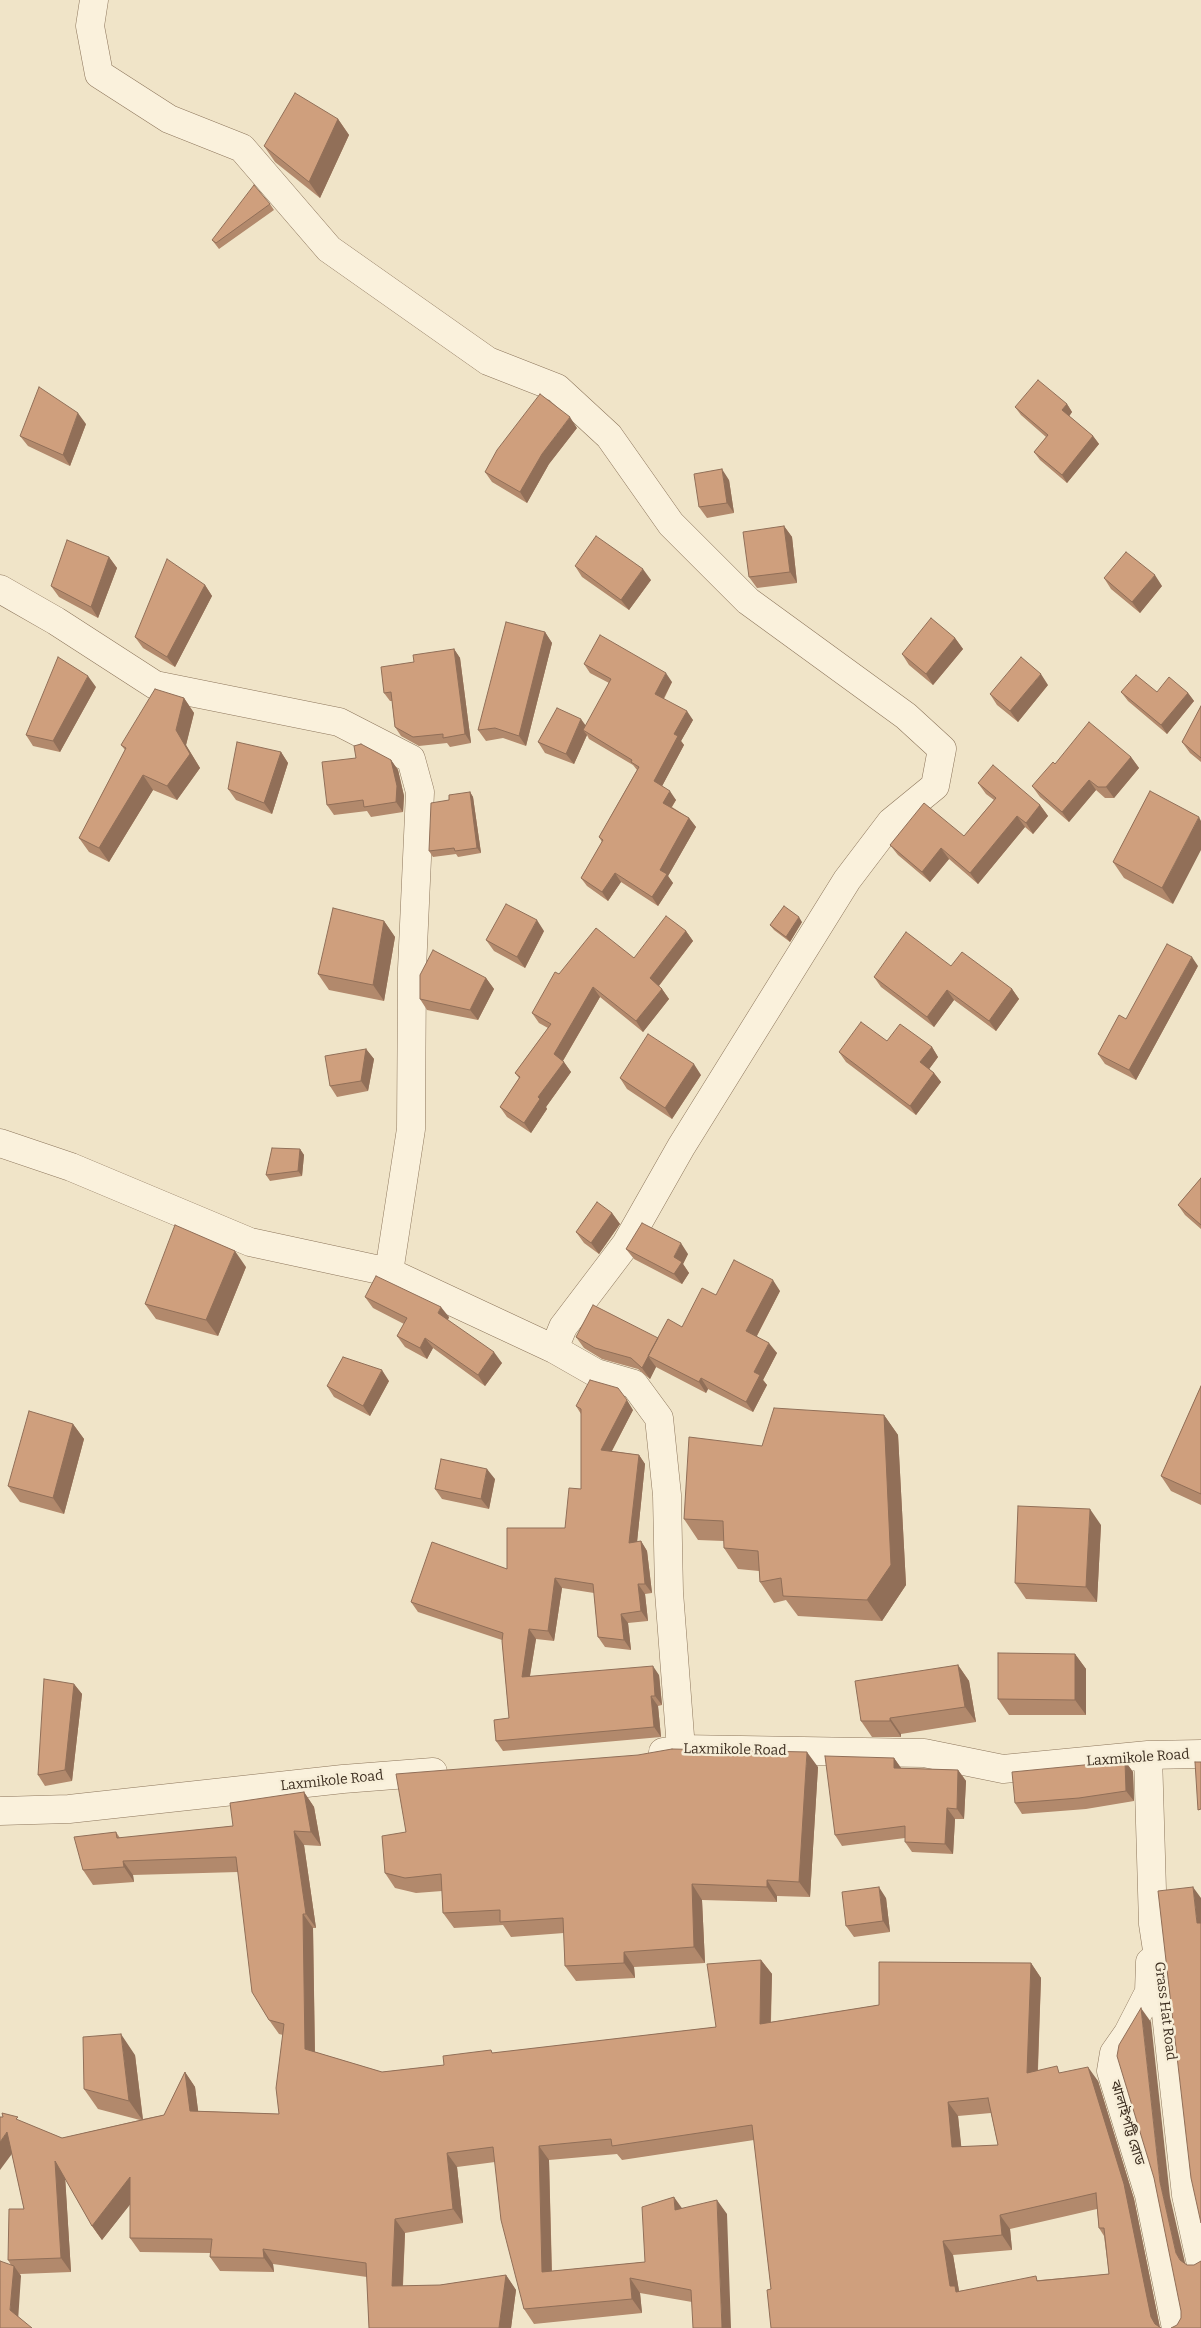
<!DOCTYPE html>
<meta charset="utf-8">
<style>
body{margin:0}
canvas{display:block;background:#f0e4c8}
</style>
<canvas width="1201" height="2328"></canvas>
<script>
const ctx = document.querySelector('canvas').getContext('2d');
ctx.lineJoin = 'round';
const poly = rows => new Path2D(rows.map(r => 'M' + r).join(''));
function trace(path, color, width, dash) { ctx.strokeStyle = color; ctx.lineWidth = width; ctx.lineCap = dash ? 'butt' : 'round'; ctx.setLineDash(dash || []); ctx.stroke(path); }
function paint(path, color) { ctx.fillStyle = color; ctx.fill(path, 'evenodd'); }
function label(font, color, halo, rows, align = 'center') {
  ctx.font = font + ' Bitter,"Noto Sans Bengali",serif'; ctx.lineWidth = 5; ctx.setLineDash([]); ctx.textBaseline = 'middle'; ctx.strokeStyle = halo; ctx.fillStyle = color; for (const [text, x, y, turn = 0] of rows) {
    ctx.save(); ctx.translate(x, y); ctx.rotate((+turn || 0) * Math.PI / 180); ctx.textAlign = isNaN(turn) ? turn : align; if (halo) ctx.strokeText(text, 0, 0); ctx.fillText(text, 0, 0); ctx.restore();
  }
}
const street = poly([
 [94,0,90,26,99,74,169,119,242,148,329,249,488,361,557,388,609,436,671,524,748,601,906,716,942,749,935,786,891,822,847,880,681,1147,626,1244,563,1327,554,1349,596,1373,634,1384,659,1418,667,1495,669,1592,681,1749],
 [0,589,56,621,155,685,339,722,411,759,420,792,412,969,411,1129,389,1272],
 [0,1143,71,1167,250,1242,389,1272,554,1349],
 [663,1752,681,1749,924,1753,1003,1769,1148,1755,1201,1754],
 [1148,1755,1153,1924,1164,1996,1186,2195,1201,2264],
 [0,1811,69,1809,343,1779,433,1772],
 [1150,1962,1149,1992,1128,2033,1114,2053,1111,2071,1149,2195,1176,2328]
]);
const wall = poly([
 [338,119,349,135,320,198,275,162,264,146],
 [270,204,274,210,219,249,212,240],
 [1067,404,1072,412,1069,416,1093,436,1099,444,1067,483,1040,460,1034,452,1046,437,1021,415,1015,407],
 [86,424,70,466,28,446,20,436],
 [577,428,549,464,527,503,492,482,485,472],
 [729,480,734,513,707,518,699,507],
 [784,526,792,537,797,583,757,588,749,577],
 [109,557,117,568,98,618,59,597,51,586],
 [575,566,651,580,629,610,582,577],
 [1104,578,1162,586,1140,613,1111,589],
 [205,585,212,596,175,667,143,648,135,637],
 [545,632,552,643,526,746,503,738,486,741,478,730],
 [955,638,963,649,933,685,909,665,902,654],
 [454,649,460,658,471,743,450,747,447,743,419,746,401,736,395,727,392,701,390,701,384,693,414,662],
 [584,664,672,682,664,699,693,720,681,741,684,745,662,786,676,800,672,807,689,818,696,827,668,876,673,883,658,906,621,882,608,901,587,886,581,878,602,842,599,837,637,770,633,765,589,739,587,735,574,764,545,753,538,742,586,726,609,683,590,673],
 [1048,685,1018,722,997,705,990,694],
 [96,687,60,752,33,746,26,735],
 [1121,692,1157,692,1188,693,1194,701,1167,734,1128,701],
 [184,698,194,713,186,745,200,768,177,800,153,790,109,862,89,852,79,838,125,750,121,745],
 [1201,706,1201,762,1190,753,1182,742],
 [281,752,288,763,272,814,236,800,228,789],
 [1131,757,1139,768,1114,798,1105,798,1096,790,1069,822,1040,797,1032,786,1055,764],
 [391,760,398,770,404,796,403,812,371,817,367,811,334,815,327,805],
 [978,783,1040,805,1048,816,1033,834,1025,827,978,884,949,859,930,882,898,855,890,845,964,836,994,800,986,794],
 [1150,791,1173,904,1124,878,1113,862],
 [470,792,473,797,481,853,458,857,456,854,433,857,429,851,449,800],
 [384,921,395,937,384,1001,329,990,318,974],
 [802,922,790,942,774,930,770,925],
 [544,931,525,968,494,951,486,940],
 [686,931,693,941,659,986,662,989,669,999,643,1032,600,997,563,1061,571,1072,546,1107,547,1109,531,1133,507,1117,500,1107,519,1078,515,1073,548,1028,539,1023,532,1013,559,974,634,958],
 [951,966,1012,989,1019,999,996,1031,954,1000,934,1027,881,987,874,977],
 [1198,966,1136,1080,1105,1064,1098,1054,1126,1019],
 [486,978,494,989,478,1020,427,1010,420,999],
 [887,1041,932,1047,938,1057,929,1069,934,1073,941,1082,916,1115,846,1062,839,1052],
 [366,1049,374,1059,368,1091,337,1097,330,1086],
 [701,1075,672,1119,627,1089,620,1078],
 [300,1149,304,1155,302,1176,270,1181,266,1175],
 [1201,1178,1201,1229,1185,1215,1178,1205],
 [612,1213,620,1224,599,1254,584,1243,576,1232],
 [626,1249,688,1254,683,1264,689,1273,682,1284,634,1259],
 [246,1267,218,1336,156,1319,145,1304],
 [780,1291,757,1336,777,1353,763,1380,767,1385,753,1412,708,1389,706,1393,656,1367,650,1379,638,1369,602,1359,584,1348,576,1337,658,1338,682,1327,716,1295],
 [365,1297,449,1317,448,1320,502,1363,485,1386,433,1348,427,1359,405,1347,397,1336,404,1324,373,1308],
 [389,1381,370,1416,334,1397,327,1386],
 [1201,1386,1201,1505,1171,1491,1161,1476],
 [576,1406,633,1410,612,1451,639,1455,645,1464,637,1542,641,1541,647,1551,652,1593,645,1594,648,1621,628,1623,631,1650,605,1647,598,1637,594,1593,562,1588,554,1641,536,1639,530,1676,659,1675,662,1705,658,1706,661,1737,503,1751,496,1741,509,1718,502,1640,418,1612,411,1602,507,1569,565,1528,581,1489,581,1414],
 [884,1415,898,1435,906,1585,882,1621,798,1616,786,1600,774,1603,760,1582,759,1571,738,1569,724,1548,724,1541,698,1540,684,1519,762,1446],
 [73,1424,84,1439,64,1514,20,1502,8,1486],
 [495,1479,489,1509,442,1499,435,1489],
 [1101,1525,1097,1602,1026,1599,1015,1583],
 [1075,1654,1086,1669,1086,1715,1009,1715,998,1699],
 [958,1665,969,1681,976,1722,901,1734,901,1737,872,1737,861,1721],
 [74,1684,82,1694,72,1781,45,1786,38,1775],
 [894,1758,901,1768,958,1770,966,1781,964,1819,955,1819,953,1854,912,1852,905,1842,905,1838,842,1846,835,1835],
 [1125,1761,1133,1772,1134,1801,1086,1809,1022,1814,1015,1803],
 [818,1767,810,1897,777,1896,777,1902,702,1900,705,1963,634,1967,635,1978,576,1981,565,1966,564,1933,511,1937,503,1925,454,1928,443,1913,442,1891,416,1893,395,1888,385,1873],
 [304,1792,314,1807,321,1846,304,1845,316,1928,313,1928,315,2052,382,2072,444,2065,494,2053,716,2027,761,1960,772,1974,771,2022,879,2005,1031,1963,1041,1978,1038,2070,1062,2073,1098,2081,1134,2199,1160,2328,771,2289,754,2140,622,2160,617,2154,549,2160,552,2271,645,2262,682,2208,727,2214,692,2302,640,2293,642,2313,534,2324,524,2309,495,2162,457,2167,463,2223,405,2233,403,2286,440,2285,506,2275,516,2290,511,2328,369,2328,367,2277,273,2264,274,2272,220,2271,210,2257,210,2253,140,2252,130,2238,130,2204,102,2240,92,2226,65,2178,71,2272,20,2274,21,2276,0,2328,11,2265,8,2260,24,2209,12,2154,20,2121,62,2138,140,2120,98,2109,84,2089,135,2055,143,2119,164,2115,185,2072,195,2087,198,2111,279,2114,283,2035,279,2034,269,2020,238,1872,133,1875,134,1882,93,1885,83,1870,116,1832,120,1838,233,1826],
 [991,2113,998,2145,961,2147,958,2116],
 [1097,2209,1099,2228,1104,2236,1109,2274,1040,2280,959,2291,953,2255,1012,2250,1010,2229],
 [886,1898,890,1932,854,1937,846,1926]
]);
const shadedWall = poly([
 [338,119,349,135,320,198,309,182],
 [1067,404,1072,412,1068,418,1062,410],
 [78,413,86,424,70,466,63,455],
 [570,417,577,428,549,464,527,503,520,492,542,454],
 [1093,436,1099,444,1067,483,1062,475],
 [722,469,729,480,734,513,727,503],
 [784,526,792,537,797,583,790,572],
 [109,557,117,568,98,618,91,607],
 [643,569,651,580,629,610,621,600],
 [1155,575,1162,586,1140,613,1132,602],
 [205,585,212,596,175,667,167,657],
 [545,632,552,643,526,746,519,736],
 [955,638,963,649,933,685,926,674],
 [454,649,460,658,471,743,465,734],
 [666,673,672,682,661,703,655,694],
 [1041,674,1048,685,1018,722,1010,711],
 [88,676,96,687,60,752,53,741],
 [1188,693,1194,701,1167,734,1161,725],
 [184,698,194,713,186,745,200,768,177,800,167,786,176,730],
 [687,711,693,720,681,741,684,745,660,790,654,781,674,734],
 [581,719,589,730,583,730,587,735,574,764,566,754],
 [281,752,288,763,272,814,264,803],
 [1131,757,1139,768,1114,798,1106,787],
 [391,760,398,770,404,796,403,812,396,802],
 [143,775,153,790,109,862,99,848],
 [1089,780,1096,790,1069,822,1062,812],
 [670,791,676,800,669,811,663,803],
 [470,792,473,797,481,853,477,848],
 [1040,805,1048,816,1033,834,1026,823],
 [1017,816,1025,827,978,884,970,873],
 [1199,817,1201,821,1201,850,1173,904,1162,888],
 [689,818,696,827,668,876,673,883,658,906,652,897,660,870],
 [941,848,949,859,930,882,922,872],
 [615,873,621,882,608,901,602,892],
 [799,917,802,922,790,942,786,937],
 [537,920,544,931,525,968,517,957],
 [384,921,395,937,384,1001,373,985],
 [686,931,693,941,657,988,650,978],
 [1192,957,1198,966,1136,1080,1129,1070],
 [486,978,494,989,478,1020,470,1010],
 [593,987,600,997,561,1064,554,1054],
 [662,989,669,999,643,1032,636,1021],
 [1012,989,1019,999,996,1031,989,1021],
 [947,990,954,1000,934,1027,927,1017],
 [932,1047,938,1057,927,1072,920,1062],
 [366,1049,374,1059,368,1091,361,1081],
 [564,1062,571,1072,546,1107,547,1109,531,1133,524,1123,538,1097],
 [694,1064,701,1075,672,1119,665,1108],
 [934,1073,941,1082,916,1115,910,1106],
 [300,1149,304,1155,302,1176,298,1171],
 [612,1213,620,1224,599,1254,591,1243],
 [681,1243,688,1254,683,1264,689,1273,682,1284,674,1274,674,1257],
 [235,1251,246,1267,218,1336,206,1320],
 [773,1280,780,1291,754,1341,746,1331],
 [441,1307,449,1317,446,1324,438,1313],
 [425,1338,433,1348,427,1359,420,1348],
 [769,1343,777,1353,763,1380,767,1385,753,1412,746,1402,754,1372],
 [494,1352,502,1363,485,1386,478,1375],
 [648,1356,656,1367,650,1379,642,1368],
 [382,1370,389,1381,370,1416,363,1406],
 [701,1378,708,1389,706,1393,699,1382],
 [627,1400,633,1410,607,1460,601,1450],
 [884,1415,898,1435,906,1585,882,1621,867,1600],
 [73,1424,84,1439,64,1514,53,1498],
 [639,1455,645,1464,636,1552,629,1543],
 [487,1469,495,1479,489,1509,481,1499],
 [1090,1509,1101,1525,1097,1602,1086,1587],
 [641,1541,647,1551,652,1593,645,1584],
 [555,1578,562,1588,554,1641,548,1631],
 [638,1584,645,1594,648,1621,641,1611],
 [621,1614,628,1623,631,1650,624,1640],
 [529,1629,536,1639,528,1687,522,1677],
 [1075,1654,1086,1669,1086,1715,1075,1700],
 [958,1665,969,1681,976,1722,965,1707],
 [653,1666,659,1675,662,1705,655,1696],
 [74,1684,82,1694,72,1781,65,1770],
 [651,1696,658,1706,661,1737,654,1727],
 [890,1718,901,1734,901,1737,890,1721],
 [807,1752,818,1767,810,1897,799,1882],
 [894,1758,901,1768,894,1768],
 [1125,1761,1133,1772,1134,1801,1126,1791],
 [958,1770,966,1781,964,1819,957,1809],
 [304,1792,314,1807,321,1846,311,1832],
 [947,1808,955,1819,953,1854,945,1844],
 [294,1831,304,1845,316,1928,306,1914],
 [123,1861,133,1875,134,1882,124,1867],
 [767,1880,777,1896,777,1902,767,1887],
 [692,1884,702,1900,705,1963,694,1947],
 [879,1887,886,1898,890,1932,883,1921],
 [1193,1887,1201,1898,1201,1929,1197,1923],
 [303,1914,313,1928,315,2063,305,2049],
 [624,1952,634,1967,635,1978,624,1963],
 [761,1960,772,1974,770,2038,760,2024],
 [1031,1963,1041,1978,1037,2087,1027,2073],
 [1141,2008,1151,2022,1170,2197,1186,2267,1180,2260,1176,2253,1160,2182],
 [121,2034,135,2055,143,2121,129,2101],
 [1088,2067,1098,2081,1134,2199,1160,2328,1157,2328,1151,2317],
 [185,2072,195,2087,200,2125,190,2111],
 [948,2102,958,2116,963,2162,952,2147],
 [7,2132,17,2147,0,2170,0,2142],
 [539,2146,549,2160,552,2286,542,2272],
 [447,2153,457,2167,463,2223,453,2209],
 [55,2161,65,2175,71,2272,61,2258],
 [130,2177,140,2192,102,2240,92,2226],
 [674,2197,684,2211,675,2210],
 [717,2200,727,2214,731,2328,722,2328],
 [1000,2215,1010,2229,1012,2250,1002,2235],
 [395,2219,405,2233,402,2300,392,2286],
 [943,2241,953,2255,959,2291,965,2300,950,2286],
 [263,2249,273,2264,274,2272,264,2258],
 [14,2266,21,2276,18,2321,10,2310],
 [506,2275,516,2290,511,2328,499,2328],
 [630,2278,640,2293,642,2313,632,2299]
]);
const building = poly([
 [295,93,338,119,309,182,264,146,295,93],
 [254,185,270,204,216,243,212,240,254,185],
 [1038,380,1067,404,1062,410,1093,436,1062,475,1034,452,1048,435,1015,407,1038,380],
 [39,387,78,413,63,455,20,436,39,387],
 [540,394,570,417,542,454,520,492,485,472,497,450,540,394],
 [722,469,727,503,699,507,694,474,722,469],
 [784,526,790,572,749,577,743,532,784,526],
 [596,536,643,569,621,600,575,566,596,536],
 [67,540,109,557,91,607,51,586,67,540],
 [1126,552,1155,575,1132,602,1104,578,1126,552],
 [167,559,205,585,167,657,135,637,167,559],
 [931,618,955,638,926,674,902,654,931,618],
 [506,622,545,632,519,736,495,728,478,730,506,622],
 [600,635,666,673,655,694,687,711,674,734,678,736,654,781,670,791,663,803,689,818,660,870,667,874,652,897,615,873,602,892,581,878,603,840,599,837,639,767,631,762,632,760,583,730,611,679,584,664,600,635],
 [454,649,465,734,443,738,443,734,413,737,395,727,391,692,384,693,381,667,414,662,413,655,454,649],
 [58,657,88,676,53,741,26,735,58,657],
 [1021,657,1041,674,1010,711,990,694,1021,657],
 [1136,675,1157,692,1169,677,1188,693,1161,725,1121,692,1136,675],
 [155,689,184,698,176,730,190,754,167,786,143,775,99,848,79,838,126,748,121,745,155,689],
 [1201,706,1201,758,1182,742,1201,706],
 [557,708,581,719,566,754,538,742,557,708],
 [1089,722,1131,757,1106,787,1098,787,1089,780,1062,812,1032,786,1053,762,1055,764,1089,722],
 [237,742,281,752,264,803,228,789,237,742],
 [361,744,391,760,397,786,396,802,364,807,363,800,327,805,322,762,356,758,354,746,361,744],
 [993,765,1040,805,1026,823,1017,816,970,873,941,848,922,872,890,845,924,803,964,836,996,798,978,783,993,765],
 [1150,791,1199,817,1162,888,1113,862,1150,791],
 [470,792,477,848,455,851,454,848,429,851,431,803,449,800,449,795,470,792],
 [506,904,537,920,517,957,486,940,506,904],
 [784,906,799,917,786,937,770,925,784,906],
 [333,908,384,921,373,985,318,974,333,908],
 [666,916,686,931,650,978,662,989,636,1021,593,987,554,1054,564,1062,538,1097,540,1099,524,1123,500,1107,520,1077,515,1073,551,1024,532,1013,555,972,559,974,596,928,634,958,666,916],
 [906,932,951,966,962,952,1012,989,989,1021,947,990,927,1017,874,977,906,932],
 [1167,944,1192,957,1129,1070,1098,1054,1119,1015,1126,1019,1167,944],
 [433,950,486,978,470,1010,420,999,420,975,433,950],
 [861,1022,887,1041,900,1024,932,1047,920,1062,934,1073,910,1106,839,1052,861,1022],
 [648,1034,694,1064,665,1108,620,1078,648,1034],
 [366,1049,361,1081,330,1086,325,1056,366,1049],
 [272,1148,300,1149,298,1171,266,1175,272,1148],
 [1201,1178,1201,1225,1178,1205,1201,1178],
 [597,1202,612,1213,591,1243,576,1232,597,1202],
 [642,1223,681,1243,674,1257,682,1262,674,1274,626,1249,642,1223],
 [175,1225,235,1251,206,1320,145,1304,175,1225],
 [734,1260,773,1280,746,1331,769,1343,754,1372,760,1375,746,1402,701,1378,699,1382,648,1356,668,1319,682,1327,702,1288,716,1295,734,1260],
 [376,1276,441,1307,438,1313,494,1352,478,1375,425,1338,420,1348,397,1336,407,1318,365,1297,376,1276],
 [593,1305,658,1338,642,1368,631,1358,595,1348,576,1337,593,1305],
 [343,1357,382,1370,363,1406,327,1386,343,1357],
 [590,1380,618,1388,627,1400,601,1450,639,1455,629,1543,641,1541,645,1584,638,1584,641,1611,621,1614,624,1640,598,1637,593,1584,555,1578,548,1631,529,1629,522,1677,653,1666,655,1696,651,1696,654,1727,496,1741,494,1720,509,1718,502,1641,503,1633,411,1602,432,1542,507,1569,507,1528,565,1528,569,1488,581,1489,581,1409,576,1406,590,1380],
 [1201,1386,1201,1494,1161,1476,1201,1386],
 [774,1408,884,1415,891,1565,867,1600,783,1596,781,1578,760,1582,758,1551,724,1548,723,1521,684,1519,689,1437,762,1446,774,1408],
 [29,1411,73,1424,53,1498,8,1486,29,1411],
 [441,1459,487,1469,481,1499,435,1489,441,1459],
 [1018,1506,1090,1509,1086,1587,1015,1583,1018,1506],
 [998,1653,1075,1654,1075,1700,998,1699,998,1653],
 [958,1665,965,1707,890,1718,890,1721,861,1721,855,1681,958,1665],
 [44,1679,74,1684,65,1770,38,1775,44,1679],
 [672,1749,807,1752,799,1882,767,1880,767,1887,692,1884,694,1947,624,1952,624,1963,565,1966,563,1918,500,1922,500,1910,443,1913,441,1874,405,1878,385,1873,382,1836,406,1832,396,1774,638,1755,672,1749],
 [825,1756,894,1758,894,1768,958,1770,957,1809,947,1808,945,1844,905,1842,905,1826,835,1835,825,1756],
 [1125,1761,1126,1791,1079,1798,1015,1803,1012,1772,1125,1761],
 [1195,1762,1201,1762,1201,1809,1198,1810,1195,1762],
 [304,1792,311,1832,294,1831,306,1914,303,1914,305,2049,382,2072,444,2065,443,2056,491,2050,492,2053,716,2027,707,1964,761,1960,760,2024,879,2005,879,1962,1031,1963,1027,2073,1057,2066,1059,2073,1088,2067,1124,2184,1151,2317,1155,2324,1161,2328,771,2328,767,2290,771,2289,752,2125,612,2146,611,2139,539,2146,542,2272,645,2262,642,2207,674,2197,675,2210,717,2200,722,2328,693,2328,691,2290,630,2278,632,2299,524,2309,501,2220,493,2147,447,2153,453,2209,395,2219,392,2286,440,2285,506,2275,499,2328,369,2328,366,2263,263,2249,264,2258,210,2257,212,2239,130,2238,130,2177,92,2226,55,2161,61,2258,8,2260,9,2209,24,2209,7,2132,0,2142,0,2117,3,2117,2,2113,18,2117,16,2119,62,2138,164,2115,185,2072,190,2111,279,2114,276,2088,284,2024,269,2020,252,1992,236,1857,123,1861,124,1867,83,1870,74,1837,116,1832,117,1838,233,1826,230,1803,304,1792],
 [988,2098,998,2145,952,2147,948,2102,988,2098],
 [1096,2193,1099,2228,1104,2228,1109,2274,1037,2281,1036,2276,956,2292,955,2286,950,2286,943,2241,1002,2235,1000,2215,1096,2193],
 [879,1887,883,1921,846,1926,842,1892,879,1887],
 [1193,1887,1197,1923,1201,1923,1201,2223,1191,2178,1158,1891,1193,1887],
 [1141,2008,1160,2182,1176,2253,1180,2260,1187,2265,1194,2265,1201,2261,1201,2328,1171,2328,1177,2325,1181,2318,1181,2311,1154,2178,1117,2056,1119,2045,1141,2008],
 [121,2034,129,2101,84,2089,83,2037,121,2034],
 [0,2261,14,2266,10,2310,32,2328,0,2328,0,2261]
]);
const streetNames = [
 ["Laxmikole Road",735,1750,1],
 ["Laxmikole Road",1138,1758,-4],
 ["Laxmikole Road",332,1781,-6],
 ["Grass Hat Road",1165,2011,83],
 ["ঝালাইপট্টি রোড",1127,2123,73]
];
trace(street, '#8d765c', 29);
trace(street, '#faf1dc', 28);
paint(wall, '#b2896c');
paint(shadedWall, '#916f58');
paint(building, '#cf9f7d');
trace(building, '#916f58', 1);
label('14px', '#3d2e20', '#f7eed8', streetNames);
</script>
